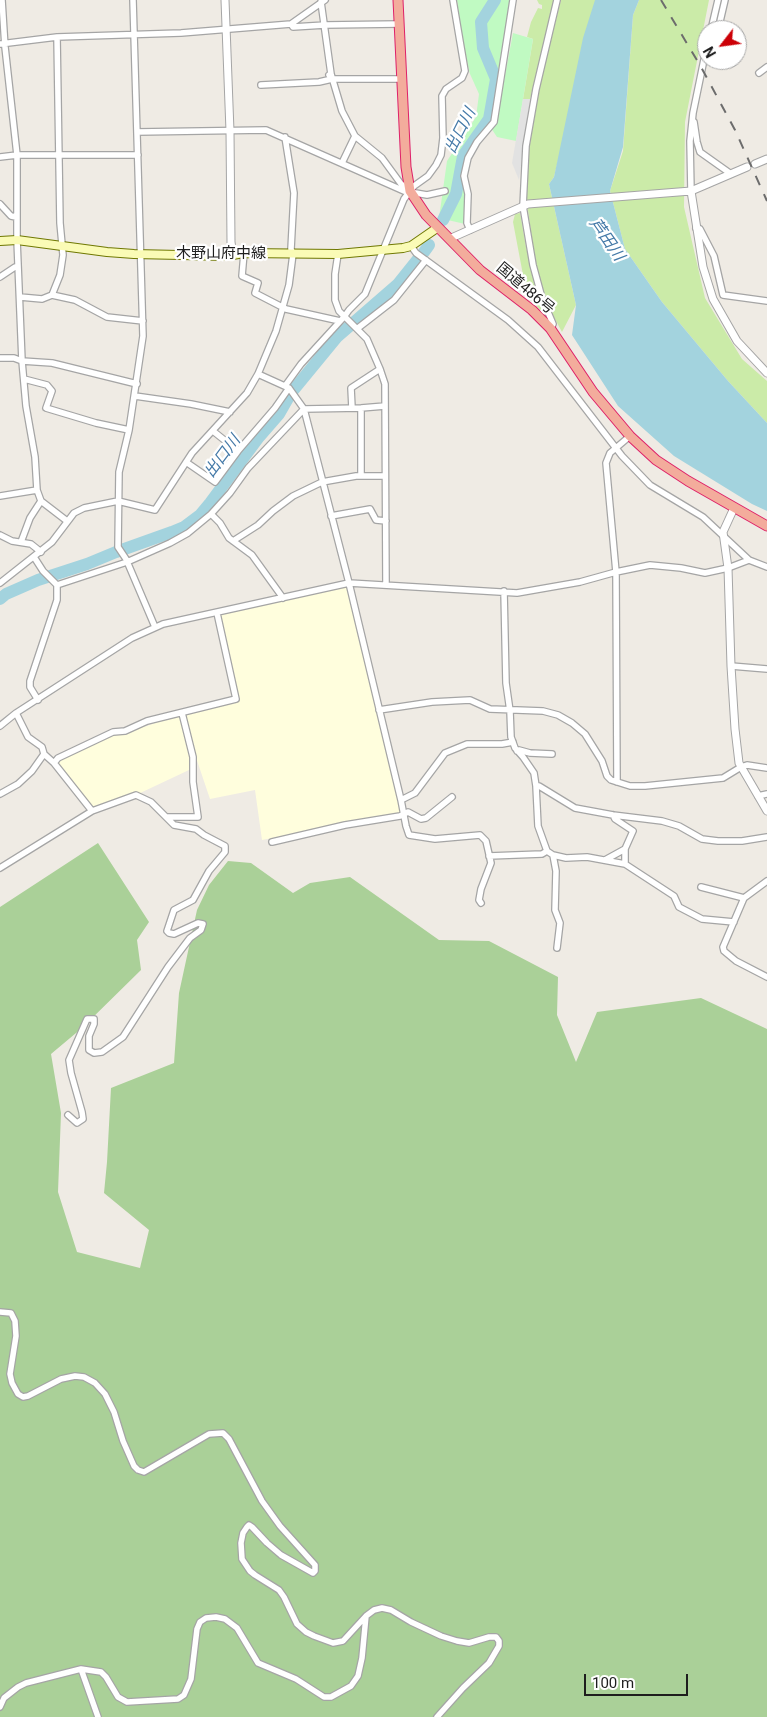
<!DOCTYPE html>
<meta charset="utf-8">
<style>
body{margin:0}
#map{position:relative;width:767px;height:1717px;overflow:hidden;background:#efebe4;font-family:Roboto,sans-serif}
canvas{display:block}
.north{position:absolute;left:697px;top:20px;width:50px;height:50px;box-sizing:border-box;background:#fff;border:1px solid #a5a5a5;border-radius:50%;rotate:240deg;font-size:14px;font-weight:700;line-height:20px;text-align:center;color:#1e1e1e}
.north::after{content:'';display:block;margin:auto;width:18px;height:22px;background:#cc0007;clip-path:polygon(50% 0,100% 100%,50% 72%,0 100%)}
.scale{position:absolute;left:584px;top:1674px;width:104px;height:22px;box-sizing:border-box;border:2px solid #1e1e1e;border-top:0;padding-left:6px;font-size:15px;line-height:18px;white-space:nowrap;color:#1e1e1e;-webkit-text-stroke:4px #fff;paint-order:stroke}
</style>
<div id="map">
<canvas width="767" height="1717"></canvas>
<div class="north">N</div>
<div class="scale">100 m</div>
</div>
<script>
const ctx = document.querySelector('canvas').getContext('2d');
ctx.lineJoin = 'round';
function paint(path, color) { ctx.fillStyle = color; ctx.fill(path, 'evenodd'); }
const poly = rows => new Path2D(rows.map(r => 'M' + r).join(''));
function trace(path, color, width, dash) { ctx.strokeStyle = color; ctx.lineWidth = width; ctx.lineCap = dash ? 'butt' : 'round'; ctx.setLineDash(dash || []); ctx.stroke(path); }
function label(font, color, halo, rows, align = 'center') {
  ctx.font = font + ' Roboto,"Noto Sans JP",sans-serif'; ctx.lineWidth = 4.5; ctx.setLineDash([]); ctx.textBaseline = 'middle'; ctx.strokeStyle = halo; ctx.fillStyle = color; for (const [text, x, y, turn = 0] of rows) {
    ctx.save(); ctx.translate(x, y); ctx.rotate((+turn || 0) * Math.PI / 180); ctx.textAlign = isNaN(turn) ? turn : align; if (halo) ctx.strokeText(text, 0, 0); ctx.fillText(text, 0, 0); ctx.restore();
  }
}
const education = poly([
 [349,583,403,813,262,840,255,790,210,799,185,725,193,757,189,770,136,795,92,811,54,763,58,758,113,732,125,731,147,726,182,713,236,699,217,613]
]);
const grass = poly([
 [537,0,554,0,530,99,523,99,533,39,527,37,531,22,538,8,542,9,542,5,539,4],
 [561,0,597,0,554,177,549,184,576,305,562,332,550,310,536,268,526,196,529,149,541,80],
 [639,0,709,0,685,122,684,207,705,298,742,359,767,381,767,423,728,381,662,302,625,249,610,191,623,151,633,15],
 [520,213,526,247,545,315,527,296,513,222,515,214]
]);
const forest = poly([
 [98,843,149,922,137,940,141,970,82,1028,51,1054,61,1113,58,1192,77,1252,140,1268,149,1230,104,1193,107,1162,111,1088,174,1063,179,993,197,910,209,885,228,861,251,863,293,893,310,883,350,877,439,940,489,941,558,977,557,1015,576,1062,597,1012,701,998,767,1029,767,1717,0,1717,0,907]
]);
const park = poly([
 [457,0,510,0,492,120,462,172,465,195,465,224,439,218,447,161,476,117,479,94,470,74,462,40],
 [513,33,533,39,516,141,497,137,491,128,496,123]
]);
const parking = poly([
 [523,99,530,99,519,180,512,163]
]);
const water = poly([
 [595,0,639,0,633,15,623,147,610,191,625,249,662,302,728,381,767,423,767,511,752,504,674,456,618,406,572,335,576,305,549,184,554,177,583,38]
]);
const river = poly([
 [443,220,456,194,463,156,489,119,496,79,483,48,481,22,495,0],
 [424,252,429,245],
 [0,599,6,594,38,580,87,564,116,552,172,532,184,527,200,515,210,503,259,437,279,414,291,393,337,337,398,284,418,259]
]);
const minor = poly([
 [2,0,5,47,17,155,17,240,22,361,26,406,35,457,37,490,41,501,67,521],
 [133,0,143,336,129,430,119,472,118,547,126,559,155,627],
 [321,2,331,74,329,75],
 [291,24,293,27,325,25,399,24],
 [711,30,718,0],
 [718,30,725,0],
 [0,44,57,37,181,33,291,24,325,0],
 [759,73,767,67],
 [331,74,342,111,355,136,382,158,401,184,410,191],
 [261,85,319,82,332,79,401,79],
 [694,122,697,142,700,152,731,174],
 [137,132,266,130,404,191,427,195,445,191],
 [0,157,17,155,138,155],
 [342,163,355,136],
 [691,191,690,141,693,113,707,45],
 [0,204,11,216,16,217],
 [696,228,700,229,714,256,723,295,767,301],
 [470,230,467,223,468,194,464,176,468,158,477,142,494,122,513,0],
 [411,246,416,253,508,320,538,347,622,456,650,485,703,517,749,560,767,567],
 [244,253,242,276,258,283,255,293,286,309,340,321],
 [338,254,335,274,335,300,339,311,367,339,380,369,385,384,386,585],
 [0,277,15,267,18,267],
 [52,295,60,275,63,255,60,223,57,37],
 [20,297,42,299,52,295,75,300,107,317,143,321],
 [358,328,394,300,426,260],
 [550,328,553,324,542,298,533,265,523,206,526,146,536,89,557,0],
 [0,358,14,358,22,361,52,363,137,384],
 [258,374,289,388,304,409,349,583,401,800,406,826,409,835,435,839,480,835,486,841,491,863,481,889,479,900,481,903],
 [24,379,47,385,52,391,46,408,96,423,129,430],
 [285,386,301,364,344,317,349,310,365,294,404,199,414,186,428,176,436,165,441,155,443,138,442,96,446,89,462,78,465,71,453,0],
 [135,396,191,404,230,412],
 [352,408,351,388,380,369],
 [361,408,361,476],
 [213,431,238,451],
 [186,462,215,482,238,451,275,408,289,388],
 [0,496,37,490],
 [211,514,220,523,229,538,252,555,283,598],
 [331,516,370,509,376,520,386,521],
 [0,535,12,541,31,544,41,552],
 [233,541,258,525,273,511,293,496,322,482,356,476,385,476],
 [21,542,30,518,41,501],
 [34,557,43,571,57,585,57,600,30,681,30,687,38,700],
 [0,583,52,542,74,513,84,508,118,501,155,510,192,453,247,393,258,374,276,331,289,285,293,254,291,249,294,193,285,137],
 [57,585,127,562,170,543,188,533,211,514,230,493,248,468,304,409,361,408,385,406],
 [504,591,506,683,510,711,511,737,515,748,523,757,534,773,536,786,538,826,547,851,553,855,566,858,587,857,625,864,674,896,679,907,702,919,734,922],
 [731,666,767,669],
 [379,710,432,702,470,700,490,709,543,711,558,715,572,723,585,734,602,761,607,776,611,780,630,786,645,786,723,778,741,767,747,765,767,768],
 [16,713,28,737,42,747,44,754,54,763,92,811,136,795,151,802,174,825,196,829,204,835,225,846,225,852,209,871,193,900,174,910,167,931,169,933,174,934,198,923,203,924,201,930,190,938,168,967,123,1037,102,1052,94,1053,89,1050,89,1036,94,1024,94,1019,87,1019,69,1060,71,1073,82,1112,83,1119,77,1123,68,1115],
 [0,726,16,713,132,638,163,624,349,583,517,593,580,582,616,572,650,565,681,568,705,573,728,568,749,560],
 [517,751,519,750,530,753,552,754],
 [54,763,58,758,113,732,125,731,147,721,236,699,217,613],
 [617,782,616,572,606,463,610,453,630,436],
 [536,786,539,786,575,808,613,815,662,821,679,826,702,839,718,841,742,841,767,837],
 [0,794,18,784,32,771,44,754],
 [758,796,767,794],
 [401,800,415,793,445,753,467,744,502,744,513,742],
 [613,815,615,819,633,831,625,849,625,864],
 [168,817,198,817,193,782,193,757,182,713],
 [272,842,345,825,400,816,408,812,421,819,426,818,452,797],
 [553,855,556,871,555,910,560,923,557,948],
 [489,856,542,854,547,851],
 [605,860,625,849],
 [0,868,92,811],
 [767,881,744,898,723,947,724,951,736,961,767,977],
 [701,887,744,898],
 [0,1312,11,1313,15,1321,16,1336,10,1374,12,1383,18,1394,23,1397,28,1396,61,1379,75,1376,84,1377,95,1383,105,1394,114,1412,123,1441,134,1466,138,1470,144,1472,209,1434,223,1433,229,1439,262,1501,280,1526,315,1565,315,1571,313,1573,281,1555,267,1543,252,1527,249,1525,247,1527,243,1533,241,1543,242,1559,250,1571,255,1575,279,1590,284,1597,297,1624,306,1632,314,1636,333,1643,343,1641,366,1616,374,1610,382,1608,391,1610,411,1622,441,1636,457,1641,469,1643,489,1637,496,1637,499,1641,499,1646,489,1663,463,1688,437,1717],
 [81,1669,98,1717],
 [0,1707,4,1698,18,1687,26,1683,81,1669,101,1672,106,1677,118,1697,127,1702,178,1699,184,1695,191,1679,197,1629,200,1622,206,1618,216,1617,225,1619,237,1628,258,1663,296,1679,324,1697,331,1697,351,1686,358,1676,362,1658,366,1616]
]);
const tertiary = poly([
 [225,0,230,131,231,242,233,255],
 [755,164,767,159],
 [691,191,703,267,713,299,737,341,767,373],
 [449,239,528,204,691,191,747,167],
 [734,508,723,532,728,568,731,666,735,729,739,763,767,811]
]);
const secondary = poly([
 [0,241,17,240,107,252,134,254,227,256,244,253,338,254,403,248,411,246,437,228]
]);
const trunk = poly([
 [398,0,406,167,410,191,426,215,480,270,532,310,550,328,593,392,630,436,656,460,688,481,767,526]
]);
const rail = poly([
 [661,0,701,67,735,130,767,201]
]);
const streetNames = [
 ["木野山府中線",221,254],
 ["国道486号",525,289,40]
];
const waterNames = [
 ["出口川",461,131,-63],
 ["芦田川",606,240,55],
 ["出口川",223,457,-53]
];
paint(education, '#fffedd');
paint(grass, '#cbeba8');
paint(forest, '#aad098');
paint(park, '#c0fac2');
paint(parking, '#e2e2e2');
paint(water, '#a3d3de');
trace(river, '#a3d3de', 12);
trace(minor, '#a5a5a5', 8);
trace(tertiary, '#a5a5a5', 9);
trace(secondary, '#6f7802', 10);
trace(trunk, '#de2068', 11);
trace(minor, '#fff', 5.5);
trace(tertiary, '#fff', 7);
trace(secondary, '#fafbb6', 8);
trace(trunk, '#f3ac9c', 9);
trace(rail, '#6c6c6c', 2, [10, 10]);
label('15px', '#1e1e1e', '#fff', streetNames);
label('italic 16px', '#457aa8', '#fff', waterNames);
</script>
